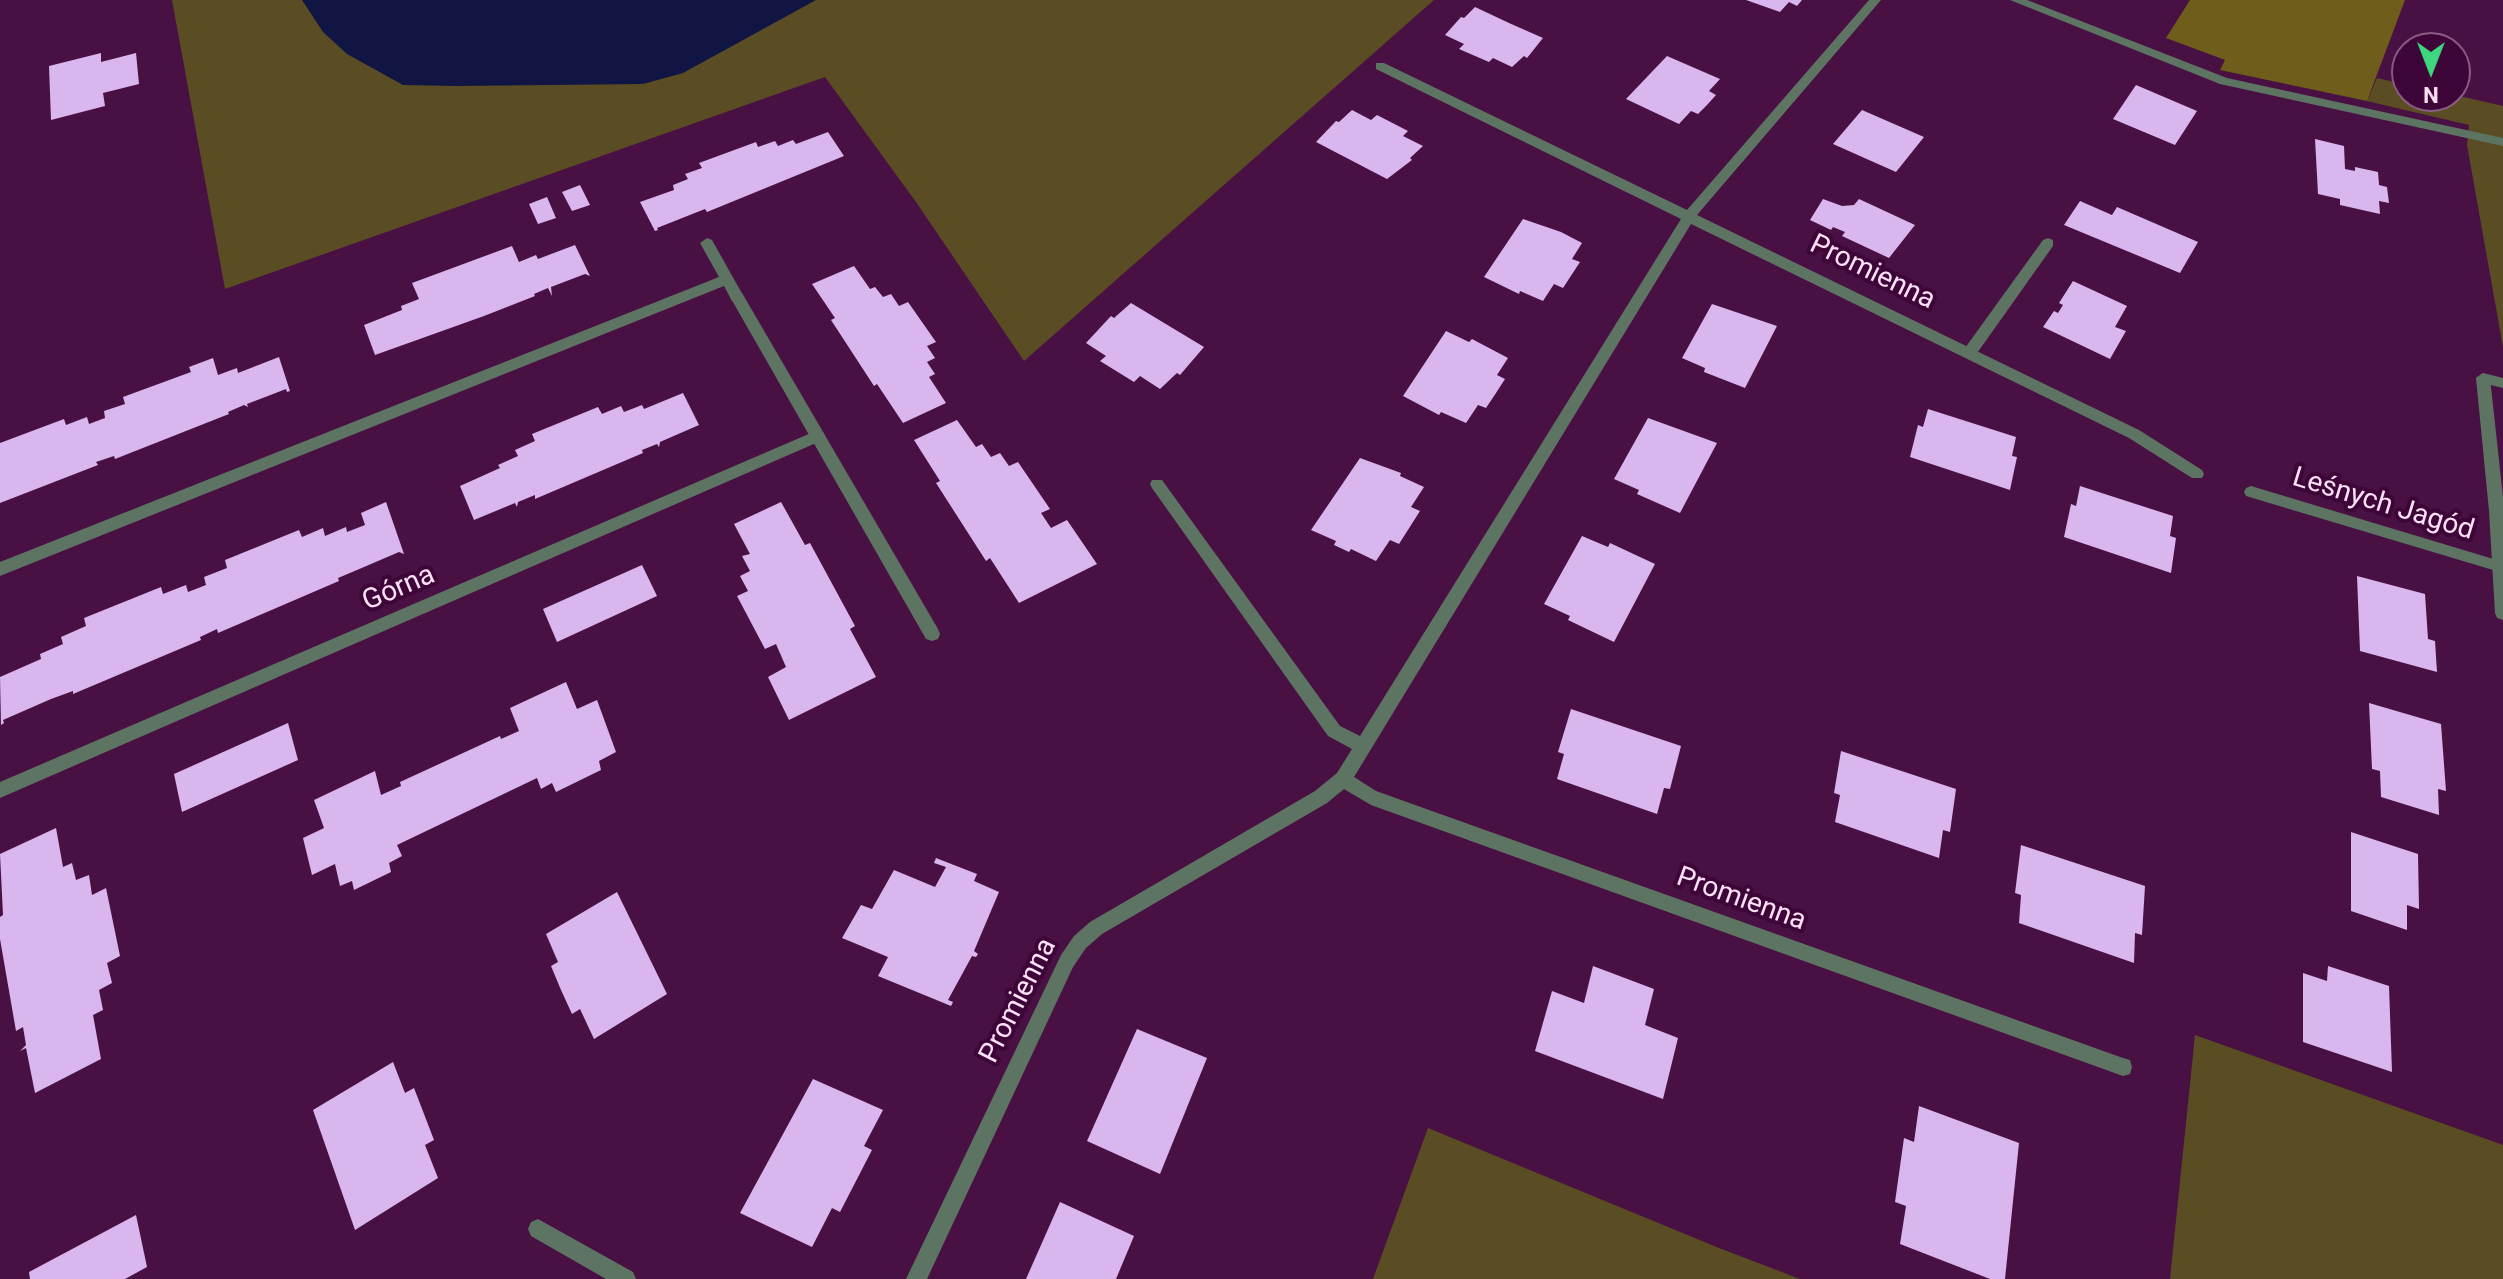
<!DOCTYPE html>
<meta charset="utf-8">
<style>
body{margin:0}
#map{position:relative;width:2503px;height:1279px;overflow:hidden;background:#491143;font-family:Roboto,sans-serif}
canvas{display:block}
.north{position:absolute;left:2391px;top:32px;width:80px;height:80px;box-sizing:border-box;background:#3e0538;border:2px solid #8a5d84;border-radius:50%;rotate:180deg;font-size:22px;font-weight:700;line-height:32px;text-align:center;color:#fce0f6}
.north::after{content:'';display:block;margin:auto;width:28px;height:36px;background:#3ed77d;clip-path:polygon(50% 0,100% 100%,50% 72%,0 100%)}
</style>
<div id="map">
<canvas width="2503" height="1279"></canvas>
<div class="north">N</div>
</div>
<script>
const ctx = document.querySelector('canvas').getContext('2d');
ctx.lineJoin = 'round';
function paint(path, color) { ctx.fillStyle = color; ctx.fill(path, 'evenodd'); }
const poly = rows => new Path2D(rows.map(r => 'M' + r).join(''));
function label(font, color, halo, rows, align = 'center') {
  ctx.font = font + ' Roboto,sans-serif'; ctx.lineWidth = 8; ctx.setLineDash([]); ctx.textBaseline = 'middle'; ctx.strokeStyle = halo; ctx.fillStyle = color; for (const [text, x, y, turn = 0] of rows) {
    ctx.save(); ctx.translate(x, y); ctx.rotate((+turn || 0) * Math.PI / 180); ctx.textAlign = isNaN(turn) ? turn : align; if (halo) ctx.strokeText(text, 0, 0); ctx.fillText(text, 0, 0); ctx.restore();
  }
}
const green = poly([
 [172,0,1434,0,1024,361,916,202,825,77,225,289],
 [2377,78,2407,85,2407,96,2455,95,2503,106,2503,347,2467,145,2469,125,2367,101],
 [2195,1035,2503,1145,2503,1279,2170,1279],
 [1428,1128,1719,1248,1800,1279,1373,1279]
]);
const forest = poly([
 [2190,0,2405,0,2367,101,2220,70,2225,60,2166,38]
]);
const water = poly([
 [302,0,816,0,683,73,643,84,456,86,403,85,347,54,323,32]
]);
const building = poly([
 [1746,0,1802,0,1797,6,1789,2,1780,12],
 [1475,7,1509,23,1543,38,1527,58,1524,56,1512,67,1493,58,1489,62,1459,49,1464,44,1445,35,1461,17,1464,18],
 [101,53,101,62,136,53,139,84,103,93,105,106,51,120,49,66],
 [1667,56,1720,79,1709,91,1716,95,1707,105,1698,114,1691,111,1679,124,1626,99],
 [2136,85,2197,111,2175,145,2113,119],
 [1352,110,1371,120,1377,115,1408,131,1403,136,1423,146,1410,158,1412,160,1387,179,1316,142,1336,121,1339,122],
 [1862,110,1924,137,1896,172,1833,144],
 [828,132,844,156,707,212,705,209,657,228,658,230,655,231,640,202,674,190,673,185,688,179,685,174,702,168,699,163,756,142,758,147,775,141,778,146,793,140,796,144],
 [2315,139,2344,146,2345,169,2355,171,2355,167,2378,172,2379,185,2387,187,2389,203,2379,201,2380,214,2340,205,2340,199,2318,194],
 [580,185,590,205,572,211,562,192],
 [547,197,556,218,538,224,529,204],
 [1823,199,1842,206,1854,205,1859,199,1915,225,1889,258,1842,236,1845,232,1833,227,1831,230,1810,220],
 [2080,201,2112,215,2117,207,2198,242,2180,273,2064,225],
 [1523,219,1561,232,1582,243,1572,259,1580,262,1563,288,1554,284,1543,301,1520,291,1519,294,1484,277],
 [575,245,590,276,585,274,551,287,552,296,548,288,534,294,535,296,484,316,375,355,364,325,402,310,401,306,419,299,412,283,512,246,519,262,536,255,538,259],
 [854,266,870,289,875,287,883,297,891,294,899,306,908,302,936,342,927,346,935,358,927,362,935,374,929,377,946,403,903,423,877,384,874,386,831,320,835,318,812,284],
 [2073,281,2127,306,2115,327,2126,331,2110,359,2043,327,2054,311,2058,313,2063,305,2059,303],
 [1131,303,1204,347,1180,375,1177,373,1160,389,1140,376,1134,382,1100,361,1106,356,1086,343,1111,316,1114,318],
 [1712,304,1777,326,1745,388,1704,372,1705,368,1682,358],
 [1446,331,1469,342,1472,339,1508,358,1497,375,1505,379,1496,393,1486,408,1478,405,1466,423,1441,412,1439,415,1403,396],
 [279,357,290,391,287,392,286,389,247,404,248,407,244,405,228,412,229,414,115,459,114,456,96,462,98,465,0,503,0,443,64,419,66,425,87,417,89,424,105,418,104,411,125,404,123,397,191,372,189,367,213,358,218,375,237,368,238,373],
 [683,393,699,425,660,442,659,447,657,444,642,450,643,453,535,499,535,495,518,502,517,507,515,503,474,520,460,486,500,468,498,465,518,456,515,450,535,441,532,434,598,407,602,414,621,406,624,412,642,405,644,409],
 [1928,409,2016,437,2012,456,2017,457,2010,490,1910,457,1918,425,1923,427],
 [1648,418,1717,443,1680,513,1637,494,1639,490,1614,479],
 [957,420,976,447,982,444,991,457,1000,453,1009,466,1018,462,1050,509,1041,513,1051,528,1067,520,1097,564,1019,603,990,558,986,561,936,483,940,481,914,440],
 [1360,458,1401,473,1400,476,1424,487,1411,507,1420,511,1399,544,1390,540,1376,561,1351,549,1349,552,1334,545,1336,541,1311,530],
 [2080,486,2173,516,2170,536,2176,538,2171,573,2064,537,2071,504,2076,506],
 [386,502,404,554,399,552,357,570,338,578,339,581,218,633,217,629,200,637,201,640,73,694,73,691,51,699,3,720,4,723,1,725,0,677,41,659,40,654,63,644,61,637,86,626,84,618,161,587,163,594,186,585,188,592,206,585,204,577,227,568,225,560,299,530,302,537,323,528,325,536,346,527,347,532,365,525,361,513],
 [781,502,805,545,810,543,855,626,850,629,876,677,789,720,768,677,786,667,776,644,765,649,737,596,748,591,740,576,750,571,742,556,750,554,734,524],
 [1582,536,1608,547,1610,543,1655,564,1614,642,1568,620,1570,616,1544,604],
 [642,565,657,596,557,642,543,609],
 [2357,576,2425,594,2428,639,2435,641,2437,672,2360,651],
 [566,682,577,709,597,700,616,752,599,761,601,770,556,792,552,783,541,789,537,778,397,845,402,856,389,863,391,872,354,890,352,881,340,886,335,864,312,875,303,838,324,828,314,800,375,771,381,795,401,786,400,782,500,736,501,739,519,731,510,708],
 [2369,703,2441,724,2446,791,2438,789,2439,815,2381,797,2380,771,2372,769],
 [1571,709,1681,746,1670,789,1664,788,1657,814,1557,779,1564,754,1558,752],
 [288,723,298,760,182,812,174,774],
 [1841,751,1956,789,1950,832,1943,830,1939,858,1835,822,1840,795,1834,793],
 [56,828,63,867,72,863,76,880,89,875,92,895,106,888,120,956,107,963,112,983,99,990,103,1010,93,1015,101,1059,35,1093,26,1048,20,1051,26,1045,23,1027,16,1031,0,939,0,917,3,915,0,854],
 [2351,832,2418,854,2419,909,2407,905,2407,930,2351,911],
 [2021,845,2145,886,2142,935,2135,933,2134,963,2019,923,2021,895,2015,893],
 [936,858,977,874,974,881,999,892,974,951,978,954,976,957,972,956,948,1000,953,1002,951,1006,878,976,888,957,842,938,861,905,872,909,894,870,935,887,946,867,934,863],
 [617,892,667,994,594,1039,580,1009,572,1014,561,990,551,966,558,962,546,934],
 [1593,966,1654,989,1645,1025,1678,1038,1663,1099,1535,1051,1552,991,1584,1003],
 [2328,966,2389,986,2392,1072,2303,1042,2303,973,2327,981],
 [1137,1029,1207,1058,1160,1174,1087,1141],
 [393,1062,405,1093,414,1088,434,1140,425,1145,438,1178,355,1230,313,1110],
 [813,1079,883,1110,864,1146,872,1150,840,1212,832,1208,812,1247,740,1213],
 [1919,1106,2019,1143,2005,1279,1990,1279,1900,1244,1906,1206,1895,1202,1904,1138,1914,1142],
 [1060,1202,1134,1236,1116,1279,1026,1279],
 [136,1215,147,1267,125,1279,30,1279,29,1272]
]);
const lane = poly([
 [2010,0,2027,0,2227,78,2503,138,2503,146,2220,84,2010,0],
 [2048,238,2053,240,2053,246,1975,356,1965,356,1963,352,1965,348,2043,240,2048,238],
 [737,292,742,293,938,629,940,634,938,639,932,641,926,639,730,297,737,292],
 [2483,373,2503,378,2503,388,2478,382,2476,378,2483,373],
 [2251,486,2500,561,2503,563,2503,573,2246,496,2244,492,2246,488,2251,486],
 [538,1219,633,1272,636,1279,606,1279,531,1236,528,1229,531,1222,538,1219]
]);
const street = poly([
 [1869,0,1881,0,1697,215,2139,430,2202,470,2204,474,2202,478,2192,478,2129,438,1691,224,1354,777,1376,791,2123,1058,2130,1060,2132,1067,2130,1074,2123,1076,1371,805,1344,789,1327,803,1102,934,1086,948,1073,967,927,1279,906,1279,1061,955,1074,936,1090,922,1315,791,1337,773,1352,749,1328,736,1152,488,1150,484,1152,480,1162,480,1340,726,1360,736,1681,219,1376,69,1376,63,1384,63,1687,210,1869,0],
 [707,238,712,240,744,297,742,301,732,301,724,286,0,576,0,562,719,277,700,243,707,238],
 [2483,373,2490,378,2503,497,2503,620,2497,618,2495,613,2489,511,2476,378,2483,373],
 [818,430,823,432,825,436,823,440,0,798,0,782,818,430]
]);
const streetNames = [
 ["Promienna",1872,273,26],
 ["Leśnych Jagód",2383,505,17],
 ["Górna",399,589,-23],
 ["Promienna",1741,900,20],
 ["Promienna",1019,1001,-63]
];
paint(green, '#5a4d23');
paint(forest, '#6f5d1c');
paint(water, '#111543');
paint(building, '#d9b6ed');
paint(lane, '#5d7463');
paint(street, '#5d7463');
label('28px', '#fce0f6', '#3e0538', streetNames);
</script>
